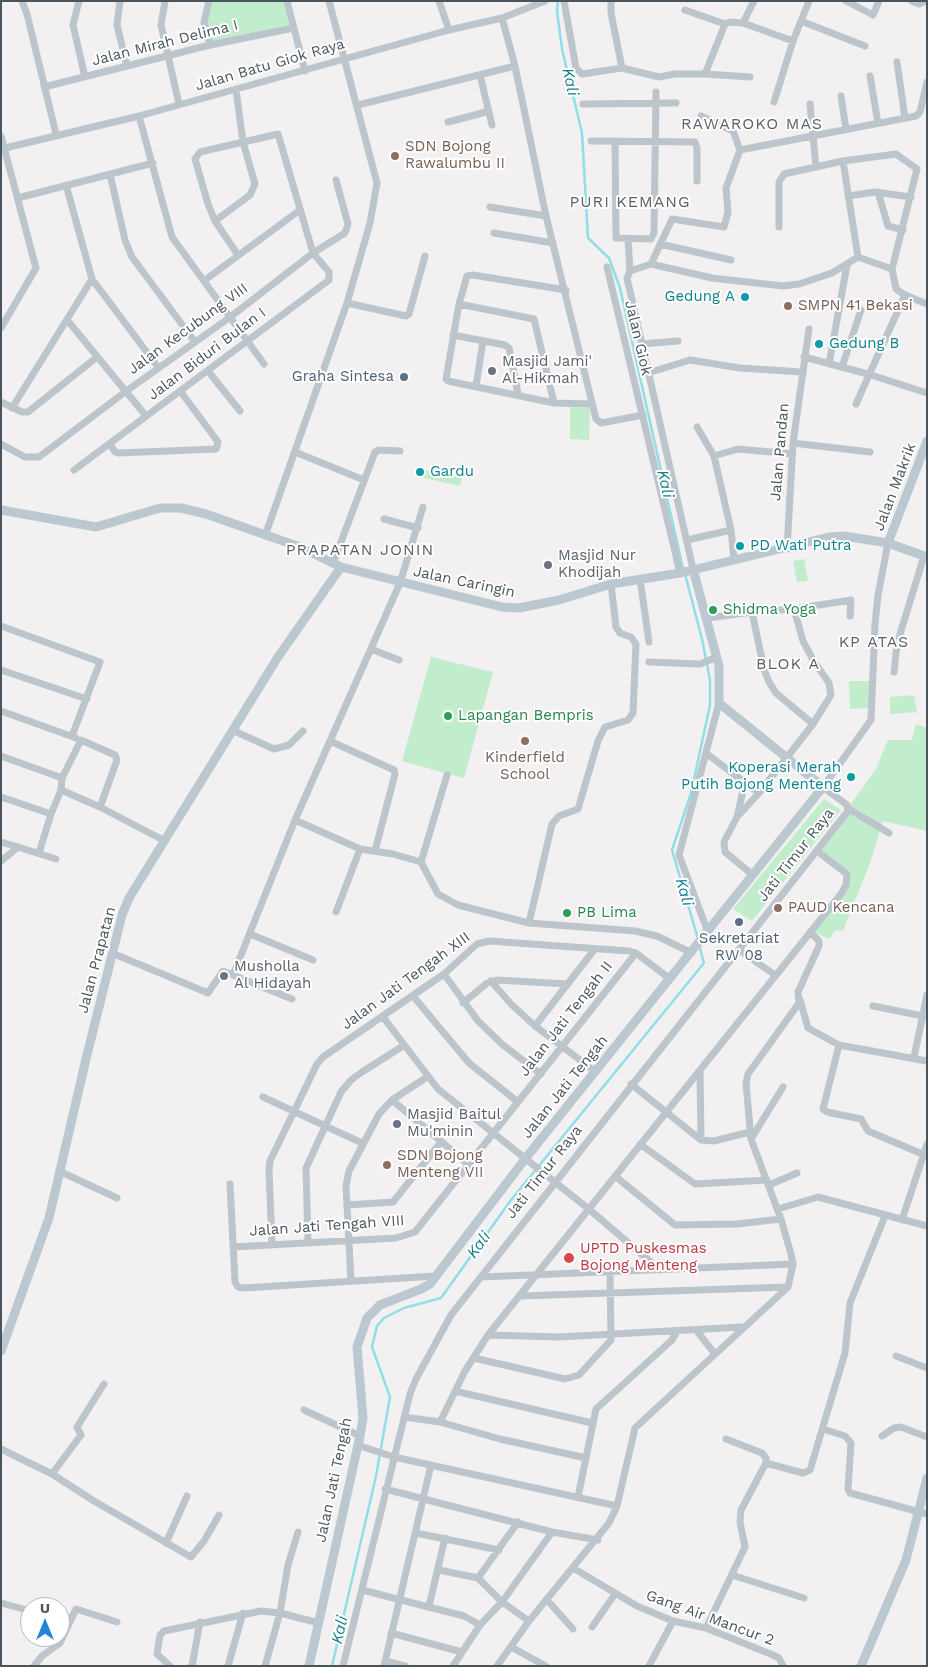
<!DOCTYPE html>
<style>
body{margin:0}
#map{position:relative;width:928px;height:1667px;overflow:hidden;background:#f2f0f0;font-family:"Work Sans",sans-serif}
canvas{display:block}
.frame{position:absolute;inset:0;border:2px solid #49555c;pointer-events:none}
.north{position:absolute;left:20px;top:1597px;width:50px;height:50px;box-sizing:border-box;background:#fff;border:1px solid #b6bbbe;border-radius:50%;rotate:0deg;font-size:14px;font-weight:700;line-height:20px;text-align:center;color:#49555c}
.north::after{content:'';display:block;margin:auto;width:18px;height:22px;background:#2385d9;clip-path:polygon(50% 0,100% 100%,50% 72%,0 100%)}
</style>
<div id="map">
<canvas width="928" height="1667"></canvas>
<div class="frame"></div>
<div class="north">U</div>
</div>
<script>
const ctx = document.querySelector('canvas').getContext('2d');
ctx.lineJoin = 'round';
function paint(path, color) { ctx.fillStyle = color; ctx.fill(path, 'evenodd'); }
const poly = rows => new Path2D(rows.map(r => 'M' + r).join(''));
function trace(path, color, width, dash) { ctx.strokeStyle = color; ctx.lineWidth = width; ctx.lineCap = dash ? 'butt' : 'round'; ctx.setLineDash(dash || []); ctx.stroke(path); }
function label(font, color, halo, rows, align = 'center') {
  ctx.font = font + ' "Work Sans",sans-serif'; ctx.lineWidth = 4; ctx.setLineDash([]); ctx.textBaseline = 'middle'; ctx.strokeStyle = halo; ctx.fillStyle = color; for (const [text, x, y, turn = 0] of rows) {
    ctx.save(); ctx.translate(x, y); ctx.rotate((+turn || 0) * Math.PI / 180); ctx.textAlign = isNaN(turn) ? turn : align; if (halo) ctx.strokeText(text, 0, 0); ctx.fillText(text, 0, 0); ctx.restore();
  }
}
const green = poly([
 [209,1,287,1,294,28,210,45,205,15],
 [570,407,590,408,589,440,570,439],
 [425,470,462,478,460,486,424,478],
 [804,559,808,581,797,582,793,561],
 [431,657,493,672,464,778,402,761],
 [849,681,872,681,871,708,850,709],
 [914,695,917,712,890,714,890,697],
 [916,724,927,728,927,831,883,821,870,863,843,931,835,930,829,939,814,932,848,879,817,851,876,769,888,740,912,740],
 [824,799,841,810,752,921,733,909]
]);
const stream = poly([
 [558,1,557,11,562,49,582,133,588,238,609,258,620,288,683,569],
 [685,574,702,639,710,680,710,705,691,793,672,850,698,939],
 [332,1666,376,1476,390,1397,372,1347,377,1326,384,1318,404,1308,441,1298,511,1200,704,963,699,945]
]);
const street = poly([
 [22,1,27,14,56,134],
 [79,1,73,25,85,77],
 [120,1,117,25,127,66],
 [165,1,161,25,179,104],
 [209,1,204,22,210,45],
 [287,1,305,71],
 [439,1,449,30],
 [564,1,576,68,582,74,622,68,659,77,675,74,705,74,750,77],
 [611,1,611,13,622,68],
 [846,1,873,15,879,1],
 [912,1,919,4,925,1],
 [685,10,725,24,730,22,743,23,793,41,809,1],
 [502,18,515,66,546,216,596,419,601,423,643,415],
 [801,21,865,46],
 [743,23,754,1],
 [897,62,905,118],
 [705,74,725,24],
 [480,75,492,125],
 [870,76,878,123],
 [44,87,210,45,294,28],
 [841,96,846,129],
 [774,102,793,41],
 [583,104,676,103],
 [810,104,816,167],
 [358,105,515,66],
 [139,116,172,237,264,364],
 [701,116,733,131,740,150],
 [448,122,486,112,488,108],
 [1,136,36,268,1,328],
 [591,141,695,142,697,148,697,181],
 [615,141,616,238,651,239,654,233,656,92],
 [1,149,139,116,449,30,502,18,545,1],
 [843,161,858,257],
 [110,174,125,240,132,257,195,342],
 [66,185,92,279,158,367],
 [878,192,888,226,903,230],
 [848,196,875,192,911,197],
 [18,198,153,163],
 [490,207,546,216],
 [215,221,250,195,255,184,243,142,236,90],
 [779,227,779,182,784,174,843,161,896,154,917,169,892,269],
 [494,233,553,243],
 [628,239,630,271],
 [660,244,731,260],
 [651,264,672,219,724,227,728,212,726,188,740,150,916,116,920,112,927,82],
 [607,267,680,573],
 [205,280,300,210],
 [566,290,473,275,467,276,459,304,446,379,448,381,554,403,592,404],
 [347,303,406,316,409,314,425,256],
 [459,304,534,319,554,403],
 [68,321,146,416],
 [453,335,505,345,509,348,518,394],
 [641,344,678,341],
 [804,357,868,374,927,393],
 [829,364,847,265],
 [842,367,861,310],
 [208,371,240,411],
 [648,373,690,360,740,368,802,372],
 [476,386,483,341],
 [1,402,22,412,28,412,97,357],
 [856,404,905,295],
 [12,408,92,279],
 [697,427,714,456,731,530,734,559],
 [793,443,870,452],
 [1,444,25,457,39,457,125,392,229,318,313,253,345,233,348,224,336,180],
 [110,444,115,452,119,453,216,449,218,442,181,392],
 [295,452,364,480],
 [714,456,738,449,792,454],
 [74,470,329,280,329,272,313,253,278,134,200,152,195,159,208,204,215,221,238,255],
 [384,519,418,528],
 [265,536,347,303,370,223,377,183,329,1],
 [687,540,731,530],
 [787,549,793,443,809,329],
 [333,563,375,452,379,450,400,451],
 [693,569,627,278,630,271,651,264,712,278,783,286,799,284,832,273,858,257,892,269,896,289,905,295,927,304],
 [640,579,649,642],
 [752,612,764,669,769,682,776,693,813,724],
 [708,618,752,612,794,609,851,600,850,616],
 [1,626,100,662,72,736],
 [371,649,399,660],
 [649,662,700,664,717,657],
 [1,670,87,699],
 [894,672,897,644,924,556],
 [1,711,76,738],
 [232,730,274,749,289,745,303,731],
 [330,741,394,770,395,774,375,851],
 [707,754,759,793],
 [1,756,62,778,61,790,100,807,163,840],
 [62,778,81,740,115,755,117,760,100,807],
 [1,797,51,814,61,790],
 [849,809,889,833],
 [737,817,745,782],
 [295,820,360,849,393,854,421,862,438,894,458,905,529,923,635,931,657,936,692,953],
 [1,842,18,847],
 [39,853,51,814],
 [1,861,18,847,56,859],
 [421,862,447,775],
 [753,875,725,852,724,842,737,817,759,793,813,724,831,695,829,683,813,660,803,641,794,609],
 [336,912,360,849],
 [529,923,552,824,559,816,578,809,598,741,605,727,628,720,633,713,636,644,631,637,620,633,616,627,611,584],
 [708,932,679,855,719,703],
 [250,934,313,960],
 [739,950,775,975],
 [112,953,208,993,223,971,233,975,295,820,400,583,423,507],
 [444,974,478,1021,503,1045,541,1074],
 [233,975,292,999],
 [491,981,511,1004,535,1026,596,1072],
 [413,996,469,1063,518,1102],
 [800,1000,808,1028,839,1045,927,1061],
 [463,1003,487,983,497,980,567,984],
 [873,1006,923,1016],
 [383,1017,438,1089,590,1210,660,1270],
 [535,1026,594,950],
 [839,1045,823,1109,827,1112,861,1119,868,1131,927,1156],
 [914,1057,927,995],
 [700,1070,701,1140],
 [631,1084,701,1140,714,1141,750,1132],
 [263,1097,362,1143],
 [392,1100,468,1164],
 [751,1139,783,1087],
 [640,1144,695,1184,767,1180],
 [59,1171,117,1198],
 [615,1176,675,1225,737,1224,781,1219],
 [230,1184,235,1282,238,1287,244,1288,435,1276],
 [769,1185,797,1173],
 [347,1205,393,1202,441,1142],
 [778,1209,818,1197,927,1226],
 [902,1220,927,1144],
 [308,1242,306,1168,341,1092,351,1080,362,1072,403,1046],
 [272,1244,269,1170,270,1161,317,1064,323,1057,444,974,477,944,489,941,629,951,636,953,670,979],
 [233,1247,396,1238,415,1232,636,953],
 [482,1277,793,1264],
 [351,1281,346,1186,349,1171,379,1114,392,1100,427,1077],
 [520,1296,788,1287],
 [696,1330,715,1354],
 [488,1335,559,1337,742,1327],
 [896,1356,927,1368],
 [474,1358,565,1379,579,1375,611,1340,610,1272],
 [455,1391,592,1423],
 [304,1410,360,1436],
 [404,1417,440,1422,500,1439,586,1458],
 [440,1422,465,1371,488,1335,841,894,846,885,847,874,817,851],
 [823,1429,845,1436,851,1443,848,1489,850,1493,927,1514],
 [882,1436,894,1428,901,1427,927,1437],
 [726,1439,762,1453,766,1458,766,1463],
 [357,1445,394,1457,617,1506],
 [1,1449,52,1474,94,1501,191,1557,204,1541,219,1515],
 [52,1474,81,1435,77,1427,104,1384],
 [385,1489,552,1532,598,1540],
 [578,1497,596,1409,672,1340,677,1331],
 [416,1533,499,1550],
 [166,1543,187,1496],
 [573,1568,637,1606,673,1621,706,1628,773,1655,779,1658,783,1666],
 [439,1570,478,1578,502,1602,529,1621],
 [732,1575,804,1598],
 [478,1578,518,1522],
 [362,1590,464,1616,480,1625],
 [547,1600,573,1629],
 [1,1603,30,1611],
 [429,1606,445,1538],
 [592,1627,615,1594],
 [706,1628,745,1547,740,1522,741,1510,766,1463,803,1473,810,1470,845,1353,850,1303,885,1216],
 [391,1633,462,1652],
 [511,1647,546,1666],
 [385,1661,405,1666],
 [34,1666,42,1656,60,1643,76,1609,117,1622],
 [170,1666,157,1654,160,1635,164,1631,261,1611,280,1613,319,1623],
 [192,1666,200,1622],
 [228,1666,243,1613],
 [265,1666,280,1613,288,1565,298,1532],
 [343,1666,410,1394,416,1379,451,1315,848,811,847,805,823,787,871,720,875,624,878,595,888,543],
 [384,1666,431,1465],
 [453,1666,480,1625,502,1602,552,1532],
 [497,1666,529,1621,609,1523,617,1506,635,1428,788,1287,793,1264,791,1254,781,1219,751,1139,746,1083,748,1074,799,1003,798,992,819,946,819,941,810,932],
 [649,1666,673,1621]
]);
const secondary = poly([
 [1,510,96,527,160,508,181,508,206,514,300,547,341,567,502,607,519,608,559,600,611,584,680,573,829,537,844,536,888,543,927,557],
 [888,543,927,441],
 [1,1351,49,1218,86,1059,122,915,129,898,278,657,341,567],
 [309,1666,360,1436,363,1418,357,1347,367,1318,380,1305,421,1289,430,1284,525,1159,823,787,719,703,719,666,693,569],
 [861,1666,906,1560,927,1478]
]);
const markers = [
 [395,156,5,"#8d6e63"],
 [745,297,5,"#0f9aa8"],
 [788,306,5,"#8d6e63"],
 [819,344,5,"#0f9aa8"],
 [492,371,5,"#6b7280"],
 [404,377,5,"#5c6f8a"],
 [420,472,5,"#0f9aa8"],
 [740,546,5,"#0f9aa8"],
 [548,565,5,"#6b7280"],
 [713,610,5,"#2e9e5b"],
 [448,716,5,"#2e9e5b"],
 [525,741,5,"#8d6e63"],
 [851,777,5,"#0f9aa8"],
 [778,908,5,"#8d6e63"],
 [567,913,5,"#2e9e5b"],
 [739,922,5,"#5c6f8a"],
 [224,976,5,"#6b7280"],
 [397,1124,5,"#6b7280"],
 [387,1165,5,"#8d6e63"],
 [569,1258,6,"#e0444e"]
];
const streetNames = [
 ["Jalan Mirah Delima I",165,43,-14],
 ["Jalan Batu Giok Raya",270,65,-16],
 ["Jalan Kecubung VIII",188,329,-36],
 ["Jalan Giok",638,338,77],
 ["Jalan Biduri Bulan I",207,354,-37],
 ["Jalan Pandan",780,452,-85],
 ["Jalan Makrik",895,487,-69],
 ["Jalan Caringin",464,582,12],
 ["Jati Timur Raya",796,855,-52],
 ["Jalan Prapatan",97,960,-75],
 ["Jalan Jati Tengah XIII",406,981,-36],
 ["Jalan Jati Tengah II",566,1019,-52],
 ["Jalan Jati Tengah",565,1087,-51],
 ["Jati Timur Raya",544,1172,-52],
 ["Jalan Jati Tengah VIII",327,1226,-4],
 ["Jalan Jati Tengah",334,1480,-78],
 ["Gang Air Mancur 2",710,1618,20]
];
const educationNames = [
 ["SDN Bojong",405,147],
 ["Rawalumbu II",405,164],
 ["SMPN 41 Bekasi",798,306],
 ["Kinderfield",525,758,"center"],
 ["School",525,775,"center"],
 ["PAUD Kencana",788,908],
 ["SDN Bojong",397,1156],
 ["Menteng VII",397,1173]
];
const cultureNames = [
 ["Gedung A",735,297,"right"],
 ["Gedung B",829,344],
 ["Gardu",430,472],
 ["PD Wati Putra",750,546],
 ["Koperasi Merah",841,768,"right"],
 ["Putih Bojong Menteng",841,785,"right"]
];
const worshipNames = [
 ["Masjid Jami'",502,362],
 ["Al-Hikmah",502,379],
 ["Masjid Nur",558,556],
 ["Khodijah",558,573],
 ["Musholla",234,967],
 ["Al Hidayah",234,984],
 ["Masjid Baitul",407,1115],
 ["Mu'minin",407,1132]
];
const serviceNames = [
 ["Graha Sintesa",394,377],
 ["Sekretariat",739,939,"center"],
 ["RW 08",739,956,"center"]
];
const leisureNames = [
 ["Shidma Yoga",723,610],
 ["Lapangan Bempris",458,716],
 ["PB Lima",577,913]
];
const healthNames = [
 ["UPTD Puskesmas",580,1249],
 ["Bojong Menteng",580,1266]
];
const waterNames = [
 ["Kali",570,82,77],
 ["Kali",665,484,77],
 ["Kali",684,892,74],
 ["Kali",479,1245,-54],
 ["Kali",340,1630,-77]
];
const neighbourhoodNames = [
 ["RAWAROKO MAS",752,124],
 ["PURI KEMANG",630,202],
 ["PRAPATAN JONIN",360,550],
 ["KP ATAS",874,642],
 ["BLOK A",788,664]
];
paint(green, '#c1edcd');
trace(stream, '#90dee7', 2.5);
trace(street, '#bcc5cc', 7);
trace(secondary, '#bcc8d0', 9);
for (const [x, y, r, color] of markers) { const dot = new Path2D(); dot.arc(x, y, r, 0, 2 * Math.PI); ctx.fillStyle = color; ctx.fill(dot); trace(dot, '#fff', 2); }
label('15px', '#49555c', '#fff', streetNames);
label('15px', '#785e54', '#fff', educationNames, 'left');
label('15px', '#0d838f', '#fff', cultureNames, 'left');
label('15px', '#5b616d', '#fff', worshipNames, 'left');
label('15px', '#4e5e75', '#fff', serviceNames, 'right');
label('15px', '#27864d', '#fff', leisureNames, 'left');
label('15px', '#be3a42', '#fff', healthNames, 'left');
label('italic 16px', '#14808e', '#fff', waterNames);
ctx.letterSpacing = '1px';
label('16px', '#5c6164', '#fff', neighbourhoodNames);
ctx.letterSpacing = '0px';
</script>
